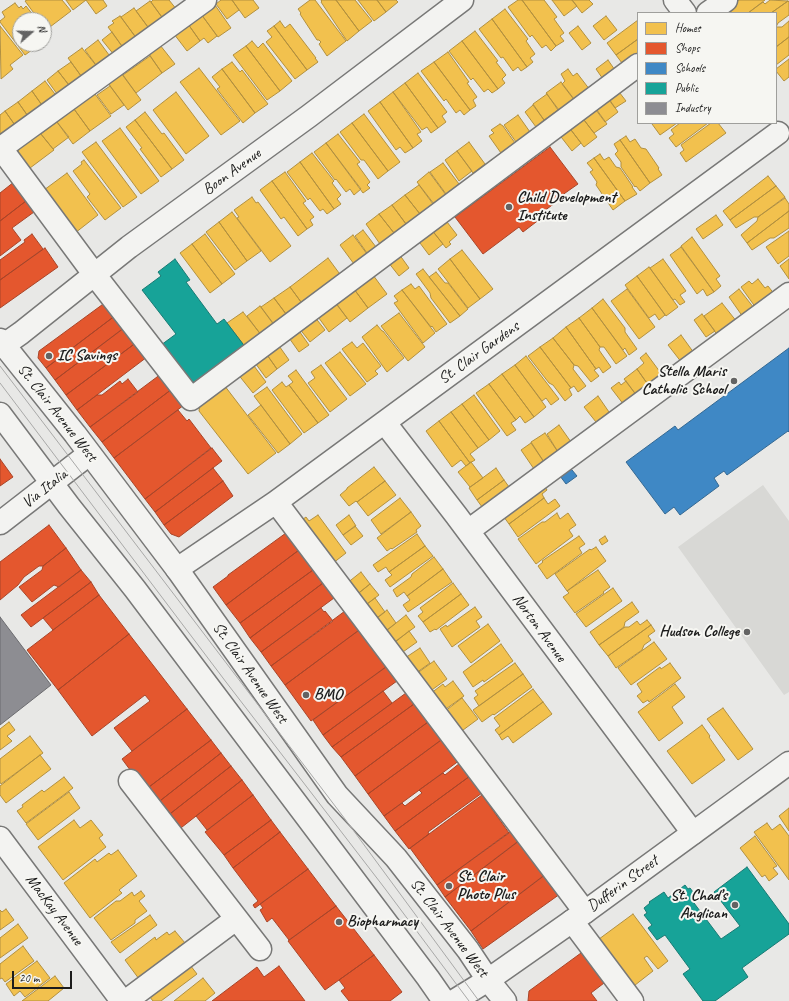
<!DOCTYPE html>
<meta charset="utf-8">
<style>
body{margin:0}
#map{position:relative;width:789px;height:1001px;overflow:hidden;background:#e8e8e6;font-family:Caveat,sans-serif}
canvas{display:block}
.legend{position:absolute;left:637px;top:12px;width:140px;height:112px;box-sizing:border-box;background:#f6f6f2;border:1px solid #9f9f9c;margin:0;padding:5px 7px;list-style:none;font-size:12px;color:#1c1c1c}
.legend li{display:flex;align-items:center;gap:8px;height:20px}
.legend b{width:20px;border:1px solid #9f9f9c}
.north{position:absolute;left:12px;top:12px;width:40px;height:40px;box-sizing:border-box;background:#f6f6f2;border:1px solid #9f9f9c;border-radius:50%;rotate:70deg;font-size:11px;font-weight:700;line-height:16px;text-align:center;color:#1c1c1c}
.north::after{content:'';display:block;margin:auto;width:14px;height:18px;background:#636363;clip-path:polygon(50% 0,100% 100%,50% 72%,0 100%)}
.scale{position:absolute;left:12px;top:971px;width:60px;height:18px;box-sizing:border-box;border:2px solid #1c1c1c;border-top:0;padding-left:5px;font-size:12px;line-height:14px;white-space:nowrap;color:#1c1c1c;-webkit-text-stroke:3px #f6f6f2;paint-order:stroke}
</style>
<div id="map">
<canvas width="789" height="1001"></canvas>
<ul class="legend">
<li><b style="height:11px;background:#f2c14e"></b>Homes</li>
<li><b style="height:11px;background:#e4572e"></b>Shops</li>
<li><b style="height:11px;background:#3f88c5"></b>Schools</li>
<li><b style="height:11px;background:#17a398"></b>Public</li>
<li><b style="height:11px;background:#8d8d92"></b>Industry</li>
</ul>
<div class="north">N</div>
<div class="scale">20 m</div>
</div>
<script>
const ctx = document.querySelector('canvas').getContext('2d');
ctx.lineJoin = 'round';
function paint(path, color) { ctx.fillStyle = color; ctx.fill(path, 'evenodd'); }
const poly = rows => new Path2D(rows.map(r => 'M' + r).join(''));
function trace(path, color, width, dash) { ctx.strokeStyle = color; ctx.lineWidth = width; ctx.lineCap = dash ? 'butt' : 'round'; ctx.setLineDash(dash || []); ctx.stroke(path); }
function label(font, color, halo, rows, align = 'center') {
  ctx.font = font + ' Caveat,sans-serif'; ctx.lineWidth = 4; ctx.setLineDash([]); ctx.textBaseline = 'middle'; ctx.strokeStyle = halo; ctx.fillStyle = color; for (const [text, x, y, turn = 0] of rows) {
    ctx.save(); ctx.translate(x, y); ctx.rotate((+turn || 0) * Math.PI / 180); ctx.textAlign = isNaN(turn) ? turn : align; if (halo) ctx.strokeText(text, 0, 0); ctx.fillText(text, 0, 0); ctx.restore();
  }
}
const green = poly([
 [763,485,789,521,789,692,784,695,678,547]
]);
const homes = poly([
 [27,0,62,0,71,11,46,30,44,27,44,20,39,20,25,1,27,0],
 [66,0,103,0,107,6,96,14,86,0,73,10,66,0],
 [153,0,169,0,177,10,164,20,151,2,153,0],
 [221,0,232,0,239,10,227,19,216,4,221,0],
 [232,0,253,0,259,8,245,18,232,0],
 [310,0,315,0,346,41,327,56,319,44,321,42,319,40,317,40,300,14,301,13,298,9,310,0],
 [321,0,336,0,359,31,347,41,321,2,322,1,321,0],
 [336,0,355,0,372,21,359,31,336,0],
 [358,0,377,0,386,12,374,21,358,0],
 [377,0,396,0,398,2,386,12,377,0],
 [518,0,522,0,556,46,551,51,546,45,542,48,532,35,530,37,508,7,518,0],
 [522,0,544,0,557,17,554,19,564,33,560,36,564,41,556,46,522,0],
 [552,0,572,0,577,6,564,16,552,0],
 [572,0,589,0,593,4,582,13,572,0],
 [739,0,765,0,748,13,732,13,728,8,739,0],
 [770,0,788,1,771,13,748,13,763,2,765,4,770,0],
 [150,1,164,20,151,31,136,11,150,1],
 [788,1,789,2,789,15,778,23,776,27,776,13,771,13,788,1],
 [15,3,19,8,21,6,23,9,26,6,37,20,20,20,20,44,34,44,36,47,25,55,0,22,0,21,5,17,2,12,15,3],
 [215,5,231,28,218,37,201,14,215,5],
 [134,8,150,30,137,39,121,17,134,8],
 [505,9,528,39,526,41,535,54,530,58,533,62,527,67,492,19,505,9],
 [201,14,217,36,208,43,204,38,200,41,188,24,201,14],
 [120,16,137,39,124,49,108,27,114,23,112,21,120,16],
 [606,16,617,30,604,40,593,26,606,16],
 [492,19,527,67,521,71,518,67,513,71,503,57,501,58,479,29,492,19],
 [638,20,638,39,616,55,607,43,638,20],
 [280,21,285,28,290,24,316,58,315,58,318,62,307,70,274,26,280,21],
 [789,21,789,37,776,47,776,27,782,27,789,21],
 [188,24,200,41,187,51,174,34,188,24],
 [0,26,23,55,10,65,13,69,1,79,0,26],
 [274,26,307,70,295,79,266,42,272,37,267,31,274,26],
 [578,26,591,43,582,50,569,33,578,26],
 [475,31,498,61,496,62,506,75,502,79,505,83,498,89,462,41,475,31],
 [112,32,124,49,115,56,102,40,112,32],
 [789,37,789,55,776,65,776,47,789,37],
 [638,39,638,58,625,67,616,55,638,39],
 [98,40,112,59,99,69,85,50,98,40],
 [252,41,258,48,263,43,292,81,280,91,246,46,252,41],
 [462,41,498,89,492,93,488,89,484,92,473,78,471,80,449,51,462,41],
 [160,45,175,64,162,73,149,54,160,45],
 [246,46,280,91,267,100,233,55,246,46],
 [82,48,99,69,84,80,68,58,82,48],
 [448,52,469,82,467,83,477,97,473,100,476,106,470,110,434,62,448,52],
 [150,56,162,73,136,93,123,75,150,56],
 [789,59,789,77,784,81,776,71,776,69,789,59],
 [608,60,617,73,605,82,596,69,608,60],
 [71,62,84,80,72,89,58,71,71,62],
 [232,62,240,72,242,70,268,104,255,113,222,69,232,62],
 [434,62,470,110,464,115,460,110,456,113,446,99,444,101,421,71,434,62],
 [199,68,240,121,221,135,180,82,199,68],
 [222,69,255,113,243,123,217,89,220,87,212,77,222,69],
 [568,69,573,76,577,73,590,90,575,101,562,84,565,81,561,74,568,69],
 [58,71,72,89,60,98,47,80,58,71],
 [121,73,141,100,128,110,108,83,121,73],
 [418,73,447,112,442,116,446,122,438,128,405,83,418,73],
 [45,81,58,98,44,108,32,91,45,81],
 [561,82,574,99,559,110,546,93,561,82],
 [405,83,438,128,431,133,427,127,422,130,393,92,405,83],
 [110,86,124,105,111,114,97,95,110,86],
 [616,88,626,101,615,108,606,96,616,88],
 [32,91,44,108,30,119,18,102,32,91],
 [176,92,209,136,186,154,153,110,176,92],
 [393,92,421,132,417,134,422,141,413,148,380,102,393,92],
 [95,94,111,116,90,131,74,109,95,94],
 [547,94,558,110,544,120,533,104,547,94],
 [607,96,618,112,605,122,593,106,607,96],
 [18,102,30,119,17,128,5,111,18,102],
 [380,102,413,148,405,153,400,147,396,150,368,111,380,102],
 [533,105,544,120,536,127,525,112,533,105],
 [594,106,607,124,594,133,581,116,594,106],
 [74,109,90,131,73,144,57,122,74,109],
 [5,111,17,128,4,138,0,133,0,115,5,111],
 [145,112,162,134,164,133,184,160,172,169,135,120,145,112],
 [364,114,400,162,388,171,352,123,364,114],
 [518,115,530,132,516,142,504,125,518,115],
 [581,116,597,137,584,147,568,126,581,116],
 [135,120,172,169,161,177,140,149,142,148,126,127,135,120],
 [57,122,69,137,53,149,41,134,57,122],
 [352,123,388,171,378,179,364,160,361,160,340,132,352,123],
 [654,123,677,123,660,135,652,124,654,123],
 [680,123,708,123,676,147,669,138,674,134,671,130,680,123],
 [711,123,718,123,726,133,686,162,680,153,684,150,681,145,711,123],
 [500,124,503,126,515,143,501,153,489,136,494,133,491,130,500,124],
 [568,126,581,143,572,151,558,133,568,126],
 [120,128,159,181,141,194,102,141,120,128],
 [40,133,54,150,30,168,18,153,19,149,40,133],
 [338,134,360,162,357,164,370,182,367,185,370,188,363,193,326,143,338,134],
 [626,136,630,142,635,139,641,148,646,149,659,168,658,169,662,175,650,183,620,140,626,136],
 [620,140,650,183,640,191,636,186,635,187,621,167,621,162,615,154,618,151,614,144,620,140],
 [96,142,137,197,123,207,82,152,96,142],
 [469,142,485,164,473,173,457,151,469,142],
 [326,143,361,189,354,195,350,189,346,192,336,179,335,180,314,152,326,143],
 [457,151,472,171,459,181,445,160,457,151],
 [312,153,334,181,332,183,341,195,337,199,341,204,334,209,300,162,312,153],
 [600,154,604,160,609,157,616,167,620,168,633,187,632,187,637,194,625,201,594,158,600,154],
 [594,158,625,201,613,210,596,185,597,182,590,172,593,170,587,163,594,158],
 [84,160,121,208,105,220,87,197,90,194,73,171,82,164,81,162,84,160],
 [300,162,334,209,327,214,323,209,320,211,310,198,308,200,287,172,300,162],
 [443,163,459,184,446,194,430,172,443,163],
 [285,172,306,201,303,203,314,217,310,220,313,225,307,229,272,181,285,172],
 [429,172,446,195,434,204,417,182,429,172],
 [67,173,98,215,75,233,44,190,67,173],
 [768,176,776,186,730,220,723,211,768,176],
 [272,181,307,229,298,236,284,217,281,219,260,190,272,181],
 [419,185,433,204,420,214,405,195,419,185],
 [776,186,785,197,758,217,754,217,736,228,730,220,776,186],
 [405,195,420,214,406,224,392,205,405,195],
 [252,197,256,203,258,202,291,246,270,262,237,218,239,217,234,210,252,197],
 [785,198,789,204,789,211,747,243,741,235,757,221,758,217,785,198],
 [392,205,406,224,394,233,379,214,392,205],
 [789,211,789,228,774,238,770,238,752,250,747,243,789,211],
 [232,212,261,251,247,261,219,222,232,212],
 [379,214,394,233,380,244,366,224,379,214],
 [716,215,723,225,703,239,696,229,716,215],
 [444,218,457,235,449,242,451,244,446,248,431,229,444,218],
 [219,222,247,261,235,270,206,232,219,222],
 [431,229,443,244,429,255,417,239,431,229],
 [363,230,376,247,367,253,355,236,363,230],
 [789,231,789,256,778,264,766,247,789,231],
 [205,234,235,274,222,284,192,244,205,234],
 [353,235,367,254,354,264,340,245,353,235],
 [692,237,720,276,716,279,721,286,714,292,681,246,692,237],
 [192,244,222,284,210,293,180,253,192,244],
 [681,247,714,292,707,296,703,289,697,294,670,255,681,247],
 [462,250,493,289,480,299,450,259,462,250],
 [399,254,409,268,399,276,388,262,399,254],
 [328,258,342,277,304,306,290,287,328,258],
 [450,259,480,299,468,308,438,269,450,259],
 [663,259,686,291,680,295,685,302,680,305,675,299,673,300,650,268,663,259],
 [789,259,789,279,780,266,789,259],
 [649,267,678,307,666,316,637,276,649,267],
 [423,269,460,316,450,323,431,298,430,293,416,274,423,269],
 [436,272,445,283,448,283,468,309,460,316,429,277,436,272],
 [373,275,387,294,368,308,354,289,373,275],
 [637,276,665,315,659,320,655,314,649,318,625,285,637,276],
 [758,279,765,288,768,286,775,295,756,308,741,287,749,281,752,284,758,279],
 [411,284,415,289,419,286,447,324,436,332,432,326,431,327,402,290,411,284],
 [290,287,301,302,286,314,274,298,290,287],
 [354,289,368,308,350,322,336,303,354,289],
 [627,289,655,327,639,339,611,301,627,289],
 [739,289,754,308,743,317,729,297,739,289],
 [402,290,435,333,423,343,394,303,398,301,394,296,402,290],
 [274,298,286,314,273,323,261,307,274,298],
 [603,299,625,328,625,332,637,349,629,355,625,348,623,350,592,308,603,299],
 [334,301,347,318,329,332,316,314,334,301],
 [722,303,737,322,718,336,704,316,722,303],
 [260,306,274,325,261,335,247,316,260,306],
 [592,308,627,356,616,364,604,347,600,347,579,318,592,308],
 [243,312,263,337,246,348,227,323,243,312],
 [399,313,425,347,408,361,381,326,399,313],
 [702,314,715,331,706,337,694,320,702,314],
 [314,316,325,330,310,342,299,328,314,316],
 [579,318,600,347,599,350,611,367,603,373,599,367,596,369,566,327,579,318],
 [377,325,382,331,383,331,404,358,387,372,362,337,377,325],
 [566,327,596,369,594,370,599,376,591,382,578,366,574,365,553,338,566,327],
 [297,328,309,345,299,352,287,335,297,328],
 [681,335,694,353,682,363,668,345,681,335],
 [553,338,574,365,573,369,586,386,578,392,574,386,571,388,540,347,553,338],
 [352,342,357,348,363,343,381,366,375,371,378,374,367,382,342,349,352,342],
 [277,343,289,360,277,369,265,352,277,343],
 [540,347,571,388,569,389,572,395,565,401,553,385,549,383,528,356,540,347],
 [265,352,277,369,266,378,253,360,265,352],
 [340,352,366,384,350,396,325,363,340,352],
 [646,353,663,376,649,386,637,369,644,363,640,358,646,353],
 [526,356,559,399,551,405,546,398,542,401,515,365,526,356],
 [251,362,266,382,253,393,237,373,251,362],
 [321,365,347,399,330,412,308,383,315,378,311,372,321,365],
 [515,365,546,407,534,417,502,374,515,365],
 [637,369,649,386,637,396,624,379,637,369],
 [296,370,329,415,318,423,289,385,293,382,288,376,296,370],
 [502,374,534,417,525,423,520,416,516,420,489,384,502,374],
 [221,381,276,453,248,474,199,411,201,396,221,381],
 [626,381,637,396,624,405,611,388,619,382,621,385,626,381],
 [282,382,286,387,289,385,318,423,304,433,272,390,282,382],
 [489,384,516,420,511,423,516,430,507,436,476,393,489,384],
 [267,387,302,434,290,444,254,396,267,387],
 [474,395,500,431,489,440,462,404,474,395],
 [598,396,609,412,596,422,584,407,598,396],
 [462,404,489,440,478,448,451,412,462,404],
 [261,405,290,444,278,453,248,415,261,405],
 [451,412,478,448,470,454,475,460,470,463,439,421,451,412],
 [439,421,470,463,466,466,461,460,452,467,426,431,439,421],
 [559,425,571,442,558,452,547,434,559,425],
 [545,433,558,452,544,462,531,442,545,433],
 [531,443,544,462,534,469,521,450,531,443],
 [471,462,483,478,470,487,458,472,471,462],
 [374,467,385,481,357,502,356,501,349,506,340,495,347,489,347,488,374,467],
 [496,468,504,480,477,500,469,488,496,468],
 [504,480,512,491,485,511,477,500,504,480],
 [385,481,396,495,368,516,357,502,385,481],
 [542,482,547,490,542,494,544,498,509,524,501,513,542,482],
 [400,498,411,512,381,534,371,520,400,498],
 [544,498,548,504,555,499,560,506,518,537,509,524,544,498],
 [411,512,421,526,416,530,417,532,392,549,391,548,387,551,377,538,411,512],
 [557,513,560,519,568,513,576,525,569,530,573,536,536,564,518,539,542,522,545,522,557,513],
 [318,515,346,553,328,567,296,524,306,517,309,521,318,515],
 [349,515,356,526,343,535,336,525,349,515],
 [355,526,363,536,351,545,343,535,355,526],
 [417,534,425,546,389,572,386,567,378,572,373,565,417,534],
 [579,536,585,544,579,548,582,553,547,579,538,566,543,562,542,561,579,536],
 [605,536,608,541,602,545,599,540,605,536],
 [425,546,433,556,390,587,385,580,392,575,389,572,425,546],
 [596,547,606,561,567,591,555,574,590,549,591,550,596,547],
 [434,557,443,569,407,596,404,592,397,597,393,590,411,577,412,574,434,557],
 [443,569,452,582,408,612,403,605,410,600,407,596,443,569],
 [598,570,610,587,603,592,604,593,575,613,563,597,569,593,567,591,598,570],
 [361,572,370,584,355,596,346,584,361,572],
 [453,583,461,594,423,622,418,616,423,612,420,608,453,583],
 [370,584,379,595,363,607,355,596,370,584],
 [613,588,622,601,586,627,576,614,613,588],
 [461,594,469,605,436,630,435,629,430,632,423,622,461,594],
 [375,598,385,612,372,622,363,607,375,598],
 [632,602,639,612,625,622,624,627,599,645,590,632,632,602],
 [475,607,482,617,476,621,480,627,452,647,440,629,446,625,447,627,475,607],
 [387,610,396,623,384,632,374,620,387,610],
 [406,615,415,627,393,643,385,632,406,615],
 [647,620,651,625,608,656,599,645,625,627,629,627,637,621,640,625,647,620],
 [488,624,500,641,471,663,458,646,488,624],
 [651,625,655,631,648,636,651,640,644,645,642,650,616,668,608,656,651,625],
 [409,631,417,642,400,654,393,644,409,631],
 [654,642,667,659,631,685,618,668,654,642],
 [501,644,513,661,484,682,483,680,473,687,463,672,501,644],
 [420,648,430,663,416,673,405,658,420,648],
 [434,661,447,679,429,692,416,674,434,661],
 [515,663,523,674,479,706,474,698,478,695,475,691,515,663],
 [670,663,681,678,649,702,648,700,643,703,637,696,642,692,637,684,660,667,661,669,670,663],
 [523,674,532,687,494,715,493,714,482,722,473,710,523,674],
 [453,681,464,696,443,711,430,694,443,684,445,687,453,681],
 [675,684,685,697,672,707,683,723,659,741,638,712,675,684],
 [533,689,543,702,499,735,495,730,500,726,494,718,533,689],
 [462,698,478,719,459,733,444,712,462,698],
 [543,702,552,714,513,743,508,736,502,740,499,735,543,702],
 [723,708,753,749,738,760,707,719,723,708],
 [9,722,15,730,7,736,12,741,0,750,0,729,9,722],
 [702,725,710,736,709,737,725,760,692,784,667,751,702,725],
 [30,736,43,753,1,784,0,782,0,759,30,736],
 [40,755,51,769,6,803,0,795,0,786,40,755],
 [64,777,73,788,26,823,17,811,23,807,22,805,42,790,44,792,64,777],
 [69,792,80,808,38,840,26,824,69,792],
 [789,808,789,831,779,816,789,808],
 [74,820,80,828,91,820,103,835,99,838,106,847,63,880,38,847,74,820],
 [767,823,772,830,780,824,789,836,789,880,754,832,767,823],
 [755,836,777,866,773,868,778,874,769,881,765,875,762,877,740,848,755,836],
 [118,850,137,876,119,890,122,893,90,918,64,883,95,859,97,862,109,853,111,855,118,850],
 [141,891,145,896,139,901,147,911,135,920,135,923,111,940,94,918,116,901,120,901,132,892,134,896,141,891],
 [6,909,14,920,0,930,0,910,2,912,6,909],
 [633,914,668,961,658,969,647,956,644,958,653,971,630,989,595,942,633,914],
 [150,915,157,925,120,953,111,942,150,915],
 [18,924,28,938,0,958,0,938,18,924],
 [175,931,185,943,178,947,181,951,142,983,125,960,155,937,156,940,167,932,169,935,175,931],
 [23,946,34,961,5,982,2,978,0,979,0,964,23,946],
 [37,961,50,978,25,997,20,991,14,996,6,984,37,961],
 [187,961,197,974,161,1001,153,1001,146,992,187,961],
 [55,976,64,988,48,1001,22,1001,55,976],
 [203,978,215,993,205,1001,174,1001,203,978]
]);
const shops = poly([
 [550,147,578,184,558,198,559,200,540,214,540,219,523,232,519,227,483,254,455,217,550,147],
 [14,182,26,201,0,221,0,193,14,182],
 [26,201,34,212,12,228,21,240,0,256,0,221,26,201],
 [32,234,43,249,0,280,0,260,25,242,24,240,32,234],
 [45,248,58,267,0,308,0,280,45,248],
 [110,299,120,312,46,368,38,358,39,351,110,299],
 [116,315,128,325,55,380,46,368,116,315],
 [129,324,141,339,66,395,55,380,129,324],
 [141,339,151,354,77,410,66,395,141,339],
 [165,371,176,386,102,442,90,427,165,371],
 [128,379,138,392,90,427,77,410,97,395,102,395,120,381,122,384,128,379],
 [176,386,188,402,114,458,102,442,176,386],
 [178,410,187,421,189,419,211,448,145,499,114,458,178,410],
 [212,448,222,461,155,512,145,499,212,448],
 [0,459,13,477,0,486,0,459],
 [213,468,223,481,164,525,155,512,213,468],
 [223,481,233,496,179,537,171,534,164,525,223,481],
 [49,525,66,548,43,566,39,566,24,577,18,585,0,600,0,562,49,525],
 [286,533,299,550,226,605,213,587,228,576,228,575,286,533],
 [66,548,81,570,59,587,54,585,32,602,19,587,42,570,43,566,66,548],
 [299,550,313,570,240,623,226,605,299,550],
 [81,570,91,582,31,627,21,615,81,570],
 [313,570,323,583,250,638,240,623,313,570],
 [91,582,99,595,53,630,43,618,91,582],
 [323,583,334,598,261,652,250,638,323,583],
 [99,595,129,634,58,690,27,650,99,595],
 [321,608,324,612,325,611,333,621,271,666,261,652,321,608],
 [345,611,359,630,285,685,271,666,345,611],
 [362,628,389,665,311,721,285,685,362,628],
 [129,634,187,709,132,751,114,728,150,701,145,695,92,736,58,690,129,634],
 [387,666,397,681,323,735,313,720,387,666],
 [383,691,392,703,332,747,323,735,383,691],
 [406,693,414,704,341,757,332,747,406,693],
 [414,704,428,722,355,776,341,757,414,704],
 [187,709,211,740,145,790,122,759,187,709],
 [428,722,441,740,368,794,355,776,428,722],
 [444,738,460,760,384,816,368,794,444,738],
 [211,740,221,753,156,804,145,790,211,740],
 [221,753,231,766,166,817,156,804,221,753],
 [460,763,470,776,395,831,384,816,402,803,405,806,422,793,419,790,443,773,445,775,460,763],
 [231,766,242,780,177,831,166,817,231,766],
 [470,776,482,793,428,832,429,834,409,849,395,831,470,776],
 [242,780,253,795,207,830,196,816,242,780],
 [253,795,271,820,224,855,205,832,253,795],
 [482,795,509,833,437,885,410,848,482,795],
 [271,820,280,832,233,868,224,855,271,820],
 [512,830,519,841,445,897,437,885,512,830],
 [280,832,308,869,255,908,253,905,258,901,233,868,280,832],
 [521,839,547,873,471,931,445,897,521,839],
 [308,869,336,906,289,940,272,918,267,922,260,910,263,908,260,904,308,869],
 [545,875,560,894,483,949,471,931,545,875],
 [336,906,374,955,325,990,288,941,336,906],
 [581,953,584,956,588,953,608,980,591,993,597,1001,528,1001,529,991,581,953],
 [374,955,402,992,390,1001,349,1001,341,991,345,988,339,980,374,955],
 [279,966,305,1001,212,1001,257,967,264,977,279,966]
]);
const schools = poly([
 [789,348,789,432,788,431,727,475,724,471,714,478,719,486,680,515,674,507,665,514,626,462,675,426,678,430,789,348],
 [567,464,577,476,566,484,557,472,567,464]
]);
const public = poly([
 [175,259,190,280,186,282,217,324,224,319,246,348,192,385,161,345,176,334,142,290,161,276,158,272,175,259],
 [747,867,789,924,789,934,742,968,748,977,715,1001,703,1001,683,974,690,969,665,935,657,940,648,928,652,925,644,915,647,913,644,908,650,903,649,902,664,892,668,898,685,885,688,889,690,888,696,896,691,899,721,939,740,926,714,892,747,867]
]);
const industry = poly([
 [0,617,51,685,0,725,0,617]
]);
const minor = poly([
 [675,0,685,13],
 [708,13,726,0],
 [0,147,94,274,191,399,638,65],
 [1,148,205,0],
 [4,345,21,333,129,247,309,116,462,0],
 [385,423,456,515,693,833],
 [276,502,585,912],
 [0,523,89,454],
 [468,531,789,294],
 [177,569,276,502,778,133],
 [130,781,260,949],
 [0,838,122,1001],
 [572,921,632,1001],
 [126,1001,236,919]
]);
const major = poly([
 [0,340,75,434,177,569,337,795,396,858,468,950,488,980,505,1001],
 [0,414,69,506,135,589,428,978,444,1001],
 [454,1001,488,980,585,912,789,763]
]);
const tram = poly([
 [0,366,345,819,479,1001],
 [0,383,226,682,383,886,469,1001]
]);
const markers = [
 [509,207,4,"#636363"],
 [49,356,4,"#636363"],
 [734,381,4,"#636363"],
 [747,632,4,"#636363"],
 [306,695,4,"#636363"],
 [449,886,4,"#636363"],
 [735,905,4,"#636363"],
 [339,922,4,"#636363"]
];
const streetNames = [
 ["Boon Avenue",232,172,-36],
 ["St. Clair Gardens",479,353,-36],
 ["St. Clair Avenue West",57,413,52],
 ["Via Italia",45,489,-38],
 ["Norton Avenue",539,628,54],
 ["St. Clair Avenue West",250,673,55],
 ["Dufferin Street",623,884,-36],
 ["MacKay Avenue",54,910,53],
 ["St. Clair Avenue West",449,928,53]
];
const poiNames = [
 ["Child Development",517,198],
 ["Institute",517,216],
 ["IC Savings",57,356],
 ["Stella Maris",726,372,"right"],
 ["Catholic School",726,390,"right"],
 ["Hudson College",739,632,"right"],
 ["BMO",314,695],
 ["St. Clair",457,877],
 ["Photo Plus",457,895],
 ["St. Chad’s",727,896,"right"],
 ["Anglican",727,914,"right"],
 ["Biopharmacy",347,922]
];
paint(green, '#d8d8d5');
paint(homes, '#f2c14e');
trace(homes, '#b2903f', 1);
paint(shops, '#e4572e');
trace(shops, '#a84529', 1);
paint(schools, '#3f88c5');
trace(schools, '#346892', 1);
paint(public, '#17a398');
trace(public, '#187a73', 1);
paint(industry, '#8d8d92');
trace(industry, '#6b6b6f', 1);
trace(minor, '#787877', 25);
trace(major, '#787877', 25);
trace(minor, '#f3f3f1', 22);
trace(major, '#f3f3f1', 22);
trace(tram, '#a9a9a8', 1);
for (const [x, y, r, color] of markers) { const dot = new Path2D(); dot.arc(x, y, r, 0, 2 * Math.PI); ctx.fillStyle = color; ctx.fill(dot); trace(dot, '#f6f6f2', 1.5); }
label('16px', '#1c1c1c', '#f6f6f2', streetNames);
label('bold 16px', '#1c1c1c', '#f6f6f2', poiNames, 'left');
</script>
